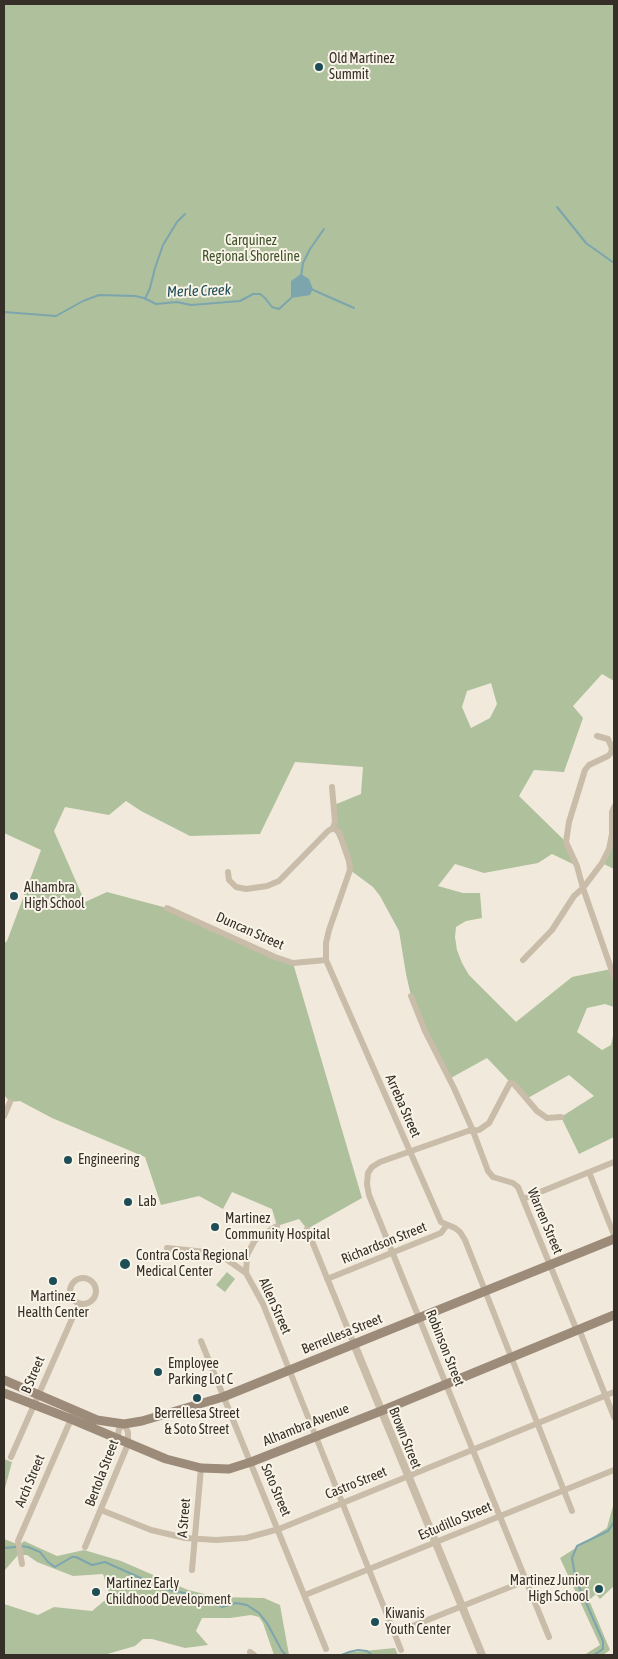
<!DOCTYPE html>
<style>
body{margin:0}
#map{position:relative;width:618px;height:1659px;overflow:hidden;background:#f1eadc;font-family:"Asap Condensed",sans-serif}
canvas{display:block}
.frame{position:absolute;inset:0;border:5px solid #362f28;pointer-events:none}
</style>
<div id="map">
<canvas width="618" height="1659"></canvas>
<div class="frame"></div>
</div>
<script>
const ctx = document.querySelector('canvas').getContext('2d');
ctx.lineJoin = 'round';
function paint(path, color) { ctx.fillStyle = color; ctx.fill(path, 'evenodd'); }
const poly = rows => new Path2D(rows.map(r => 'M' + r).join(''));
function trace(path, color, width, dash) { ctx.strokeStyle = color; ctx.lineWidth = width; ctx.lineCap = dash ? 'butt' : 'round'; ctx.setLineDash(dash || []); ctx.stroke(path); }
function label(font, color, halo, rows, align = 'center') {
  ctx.font = font + ' "Asap Condensed",sans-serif'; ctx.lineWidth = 4; ctx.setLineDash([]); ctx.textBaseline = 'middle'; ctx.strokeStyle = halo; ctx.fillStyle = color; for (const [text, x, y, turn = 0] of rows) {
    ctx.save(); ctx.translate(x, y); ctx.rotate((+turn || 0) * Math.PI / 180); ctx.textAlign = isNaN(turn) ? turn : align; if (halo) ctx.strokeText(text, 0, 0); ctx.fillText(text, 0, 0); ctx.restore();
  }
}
const green = poly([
 [4,4,614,4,614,681,602,674,573,706,583,718,564,772,534,770,519,796,566,842,577,866,552,854,538,863,484,873,455,864,438,886,463,893,480,893,482,918,466,921,456,927,455,937,457,950,462,963,469,975,516,1022,572,977,611,969,614,977,614,1007,605,1004,587,1008,577,1032,602,1050,611,1045,614,1031,614,1137,579,1154,561,1117,594,1096,569,1075,526,1099,487,1058,449,1079,411,996,406,974,399,931,380,896,373,887,350,870,349,861,333,828,334,805,361,794,363,767,295,762,260,834,190,836,141,811,126,801,109,815,65,807,54,831,85,902,107,892,167,908,293,963,362,1198,307,1229,299,1219,277,1226,272,1209,232,1192,223,1209,199,1196,161,1205,145,1157,52,1118,20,1101,10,1102,4,1095,4,943,7,941,41,850,4,833],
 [491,683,497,704,490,718,471,728,462,707,467,691],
 [614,807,614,869,602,863,609,849],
 [227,1272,235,1279,225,1292,216,1285],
 [4,1459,12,1462,4,1492],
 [614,1502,614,1586,600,1599,596,1594,589,1600,610,1650,603,1655,584,1655,600,1645,560,1558,607,1528],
 [4,1539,17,1544,18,1555,4,1571],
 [24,1541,57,1556,84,1550,121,1561,188,1590,217,1597,264,1598,280,1605,289,1655,274,1655,263,1623,259,1617,251,1615,230,1618,202,1618,196,1631,208,1645,185,1648,152,1639,143,1639,135,1646,104,1655,4,1655,4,1604,38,1615,54,1607,92,1611,110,1596,103,1574,73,1576,37,1562,27,1555,23,1555,21,1544],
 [395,1648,398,1655,337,1655,344,1653]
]);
const water = poly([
 [301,274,309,279,313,289,310,295,291,298,291,281]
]);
const stream = poly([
 [557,207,586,243,614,263],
 [301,276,303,263,310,249,324,229],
 [311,289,354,308],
 [145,299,150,288,155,268,163,245,177,222,185,214],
 [4,312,56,316,83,301,99,295,135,296,144,298,156,304,177,302,191,305,240,301,253,294,260,294,265,298,272,307,279,309,291,298],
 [21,1546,28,1547,40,1552,48,1562,55,1567,72,1557,76,1557,92,1565,105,1562,165,1589,208,1598,222,1607,236,1603,247,1605,259,1613,267,1623,282,1651,286,1655],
 [4,1548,16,1547],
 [342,1655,349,1652,358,1650,367,1651,372,1655],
 [519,1655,520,1655],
 [594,1655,603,1649,603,1641,576,1580,572,1558,577,1546,608,1531,614,1522]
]);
const minor = poly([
 [597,736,608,739,612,748,611,753,608,756,589,765,585,770,569,822,566,842,577,866,583,888,614,977],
 [332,787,335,822,333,828],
 [228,872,229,880,236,887,246,889,267,886,279,881,328,831,333,828,339,832,349,861,350,870,329,930,326,943,326,960,441,1222,455,1228,460,1232,465,1240,572,1511],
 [167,908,275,957,293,963,326,960],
 [523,960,552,930,574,896,583,888,602,863,609,849,612,834,612,812,614,807],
 [411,996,425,1031,454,1088,473,1131,488,1171,493,1177,513,1183,518,1187,575,1326,581,1334,614,1417],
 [4,1116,10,1102],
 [589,1172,614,1235],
 [523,1199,614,1162],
 [307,1229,354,1344],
 [167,1248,206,1252,226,1259,246,1273,263,1304,401,1650],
 [246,1273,247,1255,254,1242,257,1238,277,1226],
 '70 1291a13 13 0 1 1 26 0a13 13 0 1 1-26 0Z',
 [327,1279,441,1233,447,1225],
 [201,1341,326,1649],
 [11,1457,79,1303],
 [101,1510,151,1530,185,1538,216,1540,246,1538,279,1529,614,1392],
 [85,1547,128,1444,128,1432,124,1424,119,1429,117,1440],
 [22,1564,18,1541,75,1410],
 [192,1570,201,1468],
 [305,1595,614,1470],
 [395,1633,525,1581],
 [549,1637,369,1195,367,1184,368,1173,372,1167,380,1162,468,1131,479,1130,489,1123,510,1083,514,1084,537,1111,547,1118,561,1117],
 [250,1652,254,1655]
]);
const tertiary = poly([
 [354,1344,482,1655]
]);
const secondary = poly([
 [4,1380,97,1420,124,1424,142,1421,223,1397,614,1239],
 [4,1393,71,1419,166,1459,201,1468,229,1469,251,1462,381,1411,614,1315]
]);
const markers = [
 [319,67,5,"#1e4c57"],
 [14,896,5,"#1e4c57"],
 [68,1160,5,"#1e4c57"],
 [128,1202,5,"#1e4c57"],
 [215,1227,5,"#1e4c57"],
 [125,1264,6,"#1e4c57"],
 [53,1281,5,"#1e4c57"],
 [158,1372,5,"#1e4c57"],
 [197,1398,5,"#1e4c57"],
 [599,1589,5,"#1e4c57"],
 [96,1592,5,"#1e4c57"],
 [375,1622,5,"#1e4c57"]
];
const poiNames = [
 ["Old Martinez",329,59],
 ["Summit",329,75],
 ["Alhambra",24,888],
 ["High School",24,904],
 ["Engineering",78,1160],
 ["Lab",138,1202],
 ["Martinez",225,1219],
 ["Community Hospital",225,1235],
 ["Contra Costa Regional",136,1256],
 ["Medical Center",136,1272],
 ["Martinez",53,1297,"center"],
 ["Health Center",53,1313,"center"],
 ["Employee",168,1364],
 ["Parking Lot C",168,1380],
 ["Berrellesa Street",197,1414,"center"],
 ["& Soto Street",197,1430,"center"],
 ["Martinez Junior",589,1581,"right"],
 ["High School",589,1597,"right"],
 ["Martinez Early",106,1584],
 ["Childhood Development",106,1600],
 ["Kiwanis",385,1614],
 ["Youth Center",385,1630]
];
const parkNames = [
 ["Carquinez",251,241],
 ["Regional Shoreline",251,257]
];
const streetNames = [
 ["Duncan Street",250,931,24],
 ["Arreba Street",403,1106,66],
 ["Warren Street",545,1221,67],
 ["Richardson Street",384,1243,-22],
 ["Allen Street",275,1306,66],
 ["Berrellesa Street",342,1334,-22],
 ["Robinson Street",445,1348,68],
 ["B Street",33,1375,-67],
 ["Alhambra Avenue",306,1425,-22],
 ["Brown Street",405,1438,68],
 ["Bertola Street",102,1473,-69],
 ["Arch Street",30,1481,-67],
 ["Castro Street",356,1483,-22],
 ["Soto Street",276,1490,67],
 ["A Street",184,1518,-85],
 ["Estudillo Street",455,1521,-23]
];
const waterNames = [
 ["Merle Creek",199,291,-2]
];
paint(green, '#afc09c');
paint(water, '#7ca5ae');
trace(stream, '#7ca5ae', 2);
trace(minor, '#c9bca8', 6);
trace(tertiary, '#c9bca8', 8);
trace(secondary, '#9d8b7a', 9);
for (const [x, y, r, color] of markers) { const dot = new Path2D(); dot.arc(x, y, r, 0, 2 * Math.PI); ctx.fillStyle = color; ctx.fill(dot); trace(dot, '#f9f4e8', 2); }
label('14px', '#362f28', '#f9f4e8', poiNames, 'left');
label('14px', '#40542c', '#f9f4e8', parkNames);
label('14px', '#362f28', '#f9f4e8', streetNames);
label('italic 15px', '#1e4c57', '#f9f4e8', waterNames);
</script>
